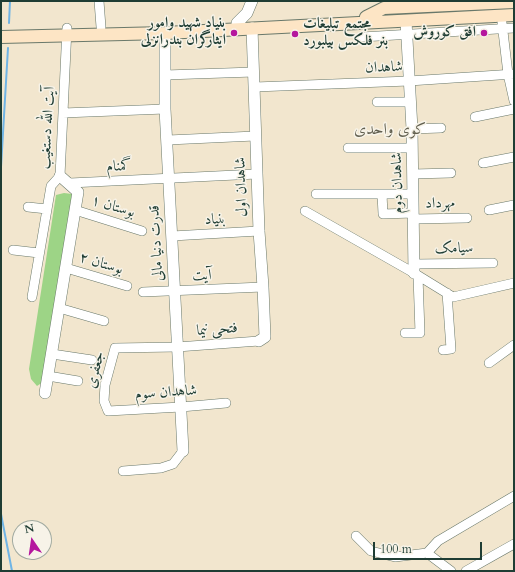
<!DOCTYPE html>
<meta charset="utf-8">
<style>
body{margin:0}
#map{position:relative;width:515px;height:572px;overflow:hidden;background:#f2e6ce;font-family:Cardo,serif}
canvas{display:block}
.frame{position:absolute;inset:0;border:2px solid #1f3d34;pointer-events:none}
.north{position:absolute;left:12px;top:520px;width:40px;height:40px;box-sizing:border-box;background:#f7f3e8;border:1px solid #a1aaa0;border-radius:50%;rotate:347deg;font-size:11px;font-weight:700;line-height:16px;text-align:center;color:#1f3d34}
.north::after{content:'';display:block;margin:auto;width:14px;height:18px;background:#b5179e;clip-path:polygon(50% 0,100% 100%,50% 72%,0 100%)}
.scale{position:absolute;left:373px;top:542px;width:109px;height:18px;box-sizing:border-box;border:2px solid #1f3d34;border-top:0;padding-left:5px;font-size:12px;line-height:14px;white-space:nowrap;color:#1f3d34;-webkit-text-stroke:3px #f7f3e8;paint-order:stroke}
</style>
<div id="map">
<canvas width="515" height="572"></canvas>
<div class="frame"></div>
<div class="north">N</div>
<div class="scale">100 m</div>
</div>
<script>
const ctx = document.querySelector('canvas').getContext('2d');
ctx.lineJoin = 'round';
function paint(path, color) { ctx.fillStyle = color; ctx.fill(path, 'evenodd'); }
const poly = rows => new Path2D(rows.map(r => 'M' + r).join(''));
function trace(path, color, width, dash) { ctx.strokeStyle = color; ctx.lineWidth = width; ctx.lineCap = dash ? 'butt' : 'round'; ctx.setLineDash(dash || []); ctx.stroke(path); }
function label(font, color, halo, rows, align = 'center') {
  ctx.font = font + ' Cardo,Amiri,serif'; ctx.lineWidth = 3; ctx.setLineDash([]); ctx.textBaseline = 'middle'; ctx.strokeStyle = halo; ctx.fillStyle = color; for (const [text, x, y, turn = 0] of rows) {
    ctx.save(); ctx.translate(x, y); ctx.rotate((+turn || 0) * Math.PI / 180); ctx.textAlign = isNaN(turn) ? turn : align; if (halo) ctx.strokeText(text, 0, 0); ctx.fillText(text, 0, 0); ctx.restore();
  }
}
const green = poly([
 [64,193,72,194,43,382,37,386,31,379,29,369,56,195]
]);
const stream = poly([
 [9,23,10,1],
 [1,167,8,48],
 [1,514,12,571]
]);
const minor = poly([
 [99,1,101,27],
 [502,23,508,74,514,101],
 [362,37,514,28],
 [165,75,254,72],
 [255,87,409,81,514,74],
 [377,102,410,102],
 [63,113,165,109],
 [475,117,514,109],
 [412,129,441,128],
 [168,140,255,136],
 [348,148,412,148],
 [483,163,514,157],
 [413,174,451,173],
 [70,183,257,174],
 [316,194,413,194],
 [382,194,383,214,413,213],
 [28,207,47,209],
 [75,210,142,231],
 [489,210,514,205],
 [305,211,414,273,453,297,514,283],
 [414,219,467,218],
 [172,236,259,231],
 [13,250,39,253],
 [415,264,493,263],
 [66,268,127,286],
 [143,292,263,287],
 [32,297,51,186,60,176,67,28],
 [59,308,104,321],
 [405,333,420,333,418,276],
 [443,350,451,349,447,293],
 [52,354,92,360],
 [489,363,514,345],
 [48,376,78,381],
 [226,403,181,407,108,411,104,401,105,385,115,348,177,347,259,341],
 [123,471,161,468,173,464,183,451],
 [356,536,371,551,395,557,427,553],
 [451,571,427,553,438,541,514,496],
 [466,571,514,544]
]);
const tertiary = poly([
 [406,21,412,129,414,273],
 [237,23,247,13,252,1],
 [252,28,259,231,263,287,265,337,259,341],
 [165,33,165,109,183,451],
 [45,393,78,192,60,176]
]);
const secondary = poly([
 [366,17,384,8,514,2],
 [1,37,165,33,514,15]
]);
const markers = [
 [234,33,4,"#b5179e"],
 [484,33,4,"#b5179e"],
 [295,34,4,"#b5179e"]
];
const poiNames = [
 ["بنیاد شهید وامور",226,24],
 ["ایثارگران بندرانزلی",226,41],
 ["مجتمع تبلیغات",303,25,"left"],
 ["بنر فلکس بیلبورد",303,42,"left"],
 ["افق کوروش",476,33]
];
const streetNames = [
 ["شاهدان",384,68,-2],
 ["آیت الله دستغیب",48,128,-87],
 ["گمنام",119,167,-3],
 ["شاهدان دوم",398,183,-91],
 ["شاهدان اول",242,187,-92],
 ["مهرداد",440,204,-1],
 ["بوستان ۱",113,207,17],
 ["بنیاد",215,220,-3],
 ["قدرت دنیا مالی",157,243,-93],
 ["سیامک",454,249,-1],
 ["بوستان ۲",101,264,17],
 ["آیت",202,276,-3],
 ["فتحی نیما",217,330,-4],
 ["جعفری",96,370,-76],
 ["شاهدان سوم",166,393,-4]
];
const neighbourhoodNames = [
 ["کوی واحدی",390,130]
];
paint(green, '#9dd486');
trace(stream, '#6fb4e5', 2);
trace(minor, '#69786a', 10);
trace(tertiary, '#69786a', 12);
trace(secondary, '#69786a', 14);
trace(minor, '#fff', 9);
trace(tertiary, '#fff', 11);
trace(secondary, '#fde5c5', 12);
for (const [x, y, r, color] of markers) { const dot = new Path2D(); dot.arc(x, y, r, 0, 2 * Math.PI); ctx.fillStyle = color; ctx.fill(dot); trace(dot, '#f7f3e8', 1.5); }
label('bold 15px', '#1f3d34', '#f7f3e8', poiNames, 'right');
label('15px', '#1f3d34', '#f7f3e8', streetNames);
label('16px', '#615f4f', '#f7f3e8', neighbourhoodNames);
</script>
